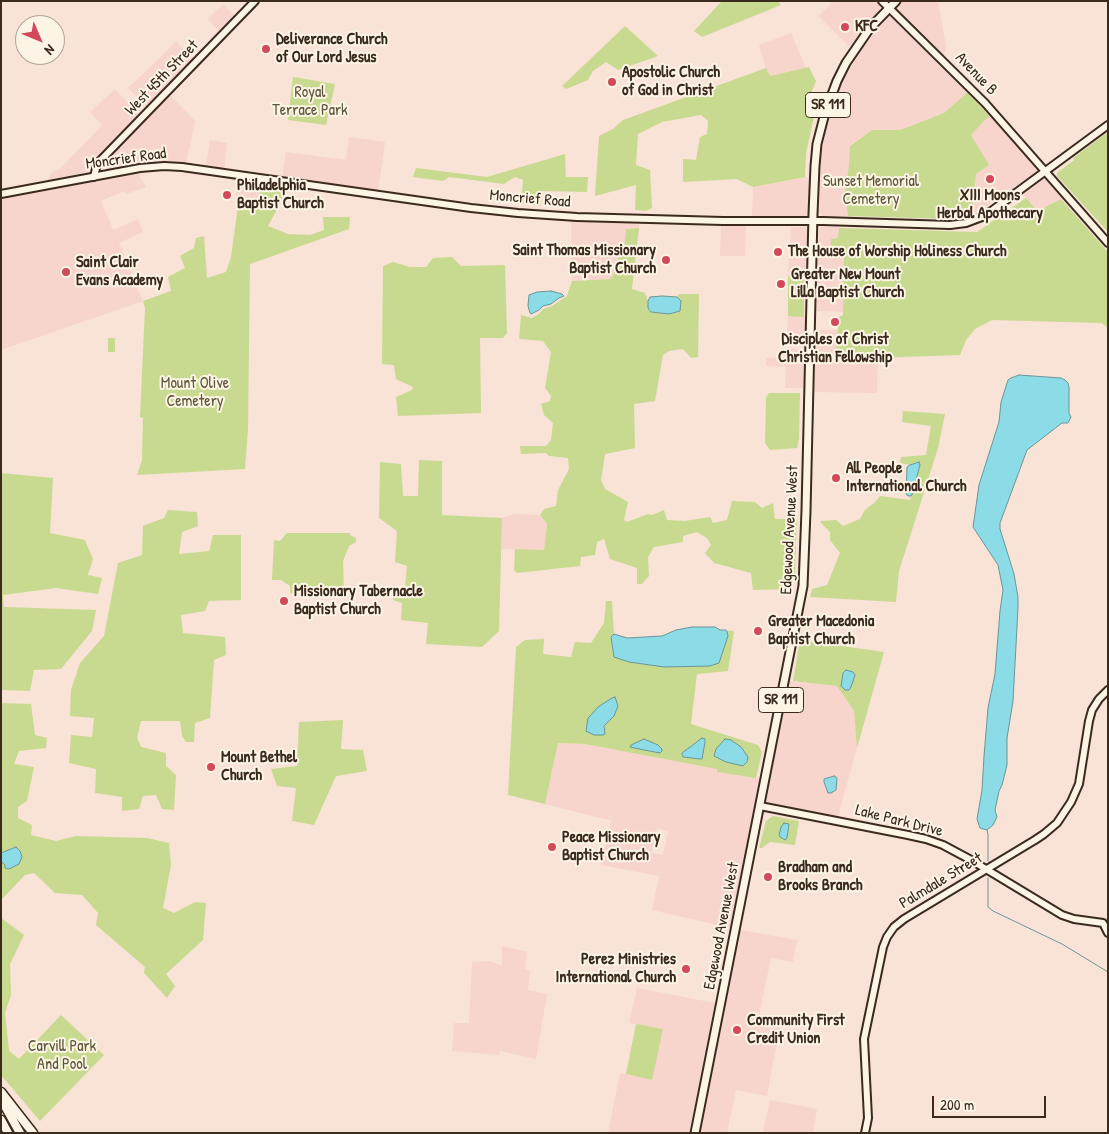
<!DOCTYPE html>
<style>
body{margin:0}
#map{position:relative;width:1109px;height:1134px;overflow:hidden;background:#f9e2d6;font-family:"Patrick Hand",sans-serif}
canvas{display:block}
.frame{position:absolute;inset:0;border:2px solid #3b2a1e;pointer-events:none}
.north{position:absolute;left:15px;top:15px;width:50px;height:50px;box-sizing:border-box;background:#fcf5e5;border:1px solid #afa495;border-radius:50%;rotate:135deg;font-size:14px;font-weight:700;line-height:20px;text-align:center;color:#3b2a1e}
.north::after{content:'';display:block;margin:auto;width:18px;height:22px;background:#d1495b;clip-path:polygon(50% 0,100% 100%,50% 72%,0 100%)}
.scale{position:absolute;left:932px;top:1096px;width:114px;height:22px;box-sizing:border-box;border:2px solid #3b2a1e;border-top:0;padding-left:6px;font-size:15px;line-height:18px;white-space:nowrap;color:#3b2a1e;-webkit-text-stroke:4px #fcf5e5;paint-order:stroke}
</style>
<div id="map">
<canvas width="1109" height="1134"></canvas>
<div class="frame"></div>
<div class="north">N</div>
<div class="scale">200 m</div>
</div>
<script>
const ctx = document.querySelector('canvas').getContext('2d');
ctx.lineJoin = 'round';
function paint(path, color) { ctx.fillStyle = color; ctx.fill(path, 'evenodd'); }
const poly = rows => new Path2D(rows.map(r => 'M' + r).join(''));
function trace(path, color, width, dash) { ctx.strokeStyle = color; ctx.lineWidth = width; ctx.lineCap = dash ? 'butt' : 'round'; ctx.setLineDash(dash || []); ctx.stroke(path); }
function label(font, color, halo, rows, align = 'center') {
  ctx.font = font + ' "Patrick Hand",sans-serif'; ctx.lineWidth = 4; ctx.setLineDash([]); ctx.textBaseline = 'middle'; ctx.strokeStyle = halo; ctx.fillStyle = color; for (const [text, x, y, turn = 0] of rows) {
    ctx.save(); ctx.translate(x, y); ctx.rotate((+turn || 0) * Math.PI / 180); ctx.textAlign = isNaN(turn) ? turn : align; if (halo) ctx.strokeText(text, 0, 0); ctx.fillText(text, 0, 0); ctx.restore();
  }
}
const built = poly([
 [834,1,878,1,881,6,880,9,866,24,850,47,818,16],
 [903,1,938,1,946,46,944,56,898,12,898,6],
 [223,4,235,16,220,32,208,19],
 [890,15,894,17,968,89,968,92,944,113,900,130,872,130,850,145,849,165,845,192,848,216,824,217,819,213,821,161,825,134,832,108,841,85,861,50,883,21],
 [791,33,806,68,770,76,766,68,759,45],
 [176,42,193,59,147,107,128,88],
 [115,89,139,115,81,175,48,181,50,174,61,168,102,125,90,112],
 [170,95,195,121,186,163,153,163,110,170,106,168,105,165,106,161],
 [993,115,1036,165,1037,170,1035,173,983,208,972,214,976,174,971,135,989,116],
 [349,137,385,142,378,191,282,177,286,152,346,160],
 [210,140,227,143,224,169,206,166],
 [137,172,146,187,126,194,124,191,101,201,113,230,138,219,143,232,119,243,143,301,1,350,1,198],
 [805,177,809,177,808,214,806,217,752,217,753,187],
 [238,178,262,182,260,200,236,197],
 [1043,179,1045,179,1051,182,1064,197,1038,212,1023,194],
 [571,220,639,222,639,228,626,229,624,249,614,266,613,276,610,279,572,281],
 [721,225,746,226,745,256,720,256],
 [791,227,804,227,806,228,808,230,807,276,788,276],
 [821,227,839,227,838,238,832,239,831,258,844,257,843,312,816,311,819,230],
 [788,316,806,316,805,339,787,339],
 [816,330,838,330,836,350,844,359,878,358,877,393,814,392],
 [787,348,805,350,804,388,785,388,786,367,766,366,766,358,788,357],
 [513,514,540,515,547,524,544,550,501,549,502,518],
 [790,681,837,686,854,711,857,748,837,819,774,806,767,803,766,801],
 [558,743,585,744,718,769,717,772,760,778,730,928,652,910,659,876,601,865,611,820,596,817,545,804],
 [657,828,668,831,663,855,651,853],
 [740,930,797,940,793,962,771,958,759,1015,782,1020,774,1058,767,1096,736,1090,727,1133,700,1133],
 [502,946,527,952,525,969,530,971,528,990,547,994,536,1059,500,1051,499,1055,452,1051,454,1023,469,1023,472,962,490,961,502,966],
 [637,988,715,1003,689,1133,608,1133,620,1073,652,1079,662,1029,629,1023],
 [770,1100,817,1109,813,1133,763,1133]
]);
const green = poly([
 [722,1,777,1,781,5,702,37,694,31],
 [625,26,658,56,618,70,606,62,593,71,588,80,566,89,562,86],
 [809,67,816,81,805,110,814,117,806,153,805,177,753,187,737,179,683,182,683,159,696,160,700,137,707,134,708,121,701,115,662,122,638,134,636,165,650,170,652,208,646,211,635,210,636,185,595,196,599,136,613,129,623,120,766,68,770,76],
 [293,77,335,84,326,125,288,120],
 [968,92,989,116,971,135,989,165,976,174,972,214,962,218,951,219,848,216,845,192,849,165,850,146,872,130,900,130,944,113],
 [1108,132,1108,232,1057,176,1057,173,1074,160,1073,158],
 [565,154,566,177,588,177,587,192,542,191,540,206,521,203,523,180,515,177,504,184,449,177,443,181,413,177,416,168,487,177],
 [261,186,287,191,268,226,288,234,310,235,324,230,323,217,350,217,349,229,250,264,248,429,245,469,137,475,142,460,143,418,140,417,145,308,143,301,171,291,168,277,185,268,180,256,194,248,196,238,204,236,207,278,226,272,231,257,238,206,258,208],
 [1026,198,1038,211,1061,199,1108,252,1108,328,1102,323,992,320,975,329,966,340,960,355,844,359,836,350,839,317,843,315,844,258,831,258,831,239,838,238,839,228,977,232],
 [639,228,632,289,645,293,648,301,648,308,651,312,669,314,678,312,681,302,677,297,679,294,699,294,698,357,691,358,683,349,669,351,663,355,655,401,634,404,635,448,605,454,601,480,605,489,628,502,624,520,627,522,648,514,652,515,664,510,667,520,685,521,710,517,713,523,727,520,732,501,755,502,762,508,773,503,775,519,797,519,795,574,792,589,753,590,751,573,714,563,705,553,711,545,707,538,697,532,683,536,683,542,654,547,648,557,649,576,642,584,637,584,637,568,610,559,604,539,597,542,595,555,581,557,580,566,517,573,514,570,515,549,544,550,547,524,540,515,544,509,556,506,558,490,569,469,568,458,549,456,546,453,521,454,520,446,546,446,551,440,553,423,544,415,541,404,550,401,551,396,545,388,551,352,543,341,519,339,521,315,532,318,539,314,543,309,552,306,567,296,572,281,610,279,613,276,614,266,624,249,626,229],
 [452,257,461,266,505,265,507,333,503,338,480,338,481,413,398,416,396,397,412,390,413,387,396,379,394,365,382,364,383,266,393,262,410,267,426,267,433,258],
 [788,276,804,276,804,317,788,316],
 [108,338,115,338,115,352,108,352],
 [769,393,800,393,799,439,797,448,770,450,765,443,766,398],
 [903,411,945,414,938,448,899,571,896,602,810,597,812,589,827,585,840,553,830,540,830,532,821,523,821,521,836,520,843,526,860,519,865,510,874,503,880,496,910,500,920,465,918,462,910,465,900,463,901,457,926,455,931,426,902,422],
 [419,460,442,461,442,515,502,518,499,631,482,647,426,644,428,623,401,620,402,603,393,600,394,590,405,587,407,566,395,562,397,531,379,518,380,462,401,464,403,496,418,496],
 [1,473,53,478,50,533,85,540,93,559,88,575,102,578,98,594,56,588,3,595,4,607,96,610,92,631,61,669,34,670,30,691,1,690],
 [168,510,197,512,198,526,182,532,179,554,209,551,213,535,241,535,241,600,209,601,205,611,181,615,183,633,225,637,226,655,214,660,210,718,195,723,194,742,186,742,182,736,180,721,141,721,137,738,141,747,166,753,166,766,176,775,174,810,162,809,156,795,143,796,139,809,122,811,122,797,95,793,96,769,69,763,71,735,92,737,94,718,70,716,71,690,80,663,104,636,118,563,142,555,143,526,164,518],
 [287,533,350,533,350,535,356,538,356,542,349,546,343,561,344,593,326,592,321,595,290,593,290,586,281,580,272,580,274,540,280,541],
 [606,601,612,601,614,634,611,637,614,657,728,636,727,631,734,631,728,671,697,674,691,724,758,745,762,752,756,778,717,772,717,769,585,744,558,743,545,804,508,795,516,647,525,640,544,639,543,654,571,657,575,642,591,643,604,623],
 [591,715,612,718,606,723,604,730,589,733,587,731,586,729],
 [704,739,705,742,702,759,683,757],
 [800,640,884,652,857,748,854,711,837,686,793,681],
 [1,703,31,704,35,735,47,738,46,748,19,751,14,764,34,767,27,801,18,807,18,818,32,825,31,835,56,841,76,836,147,838,169,843,171,865,163,908,174,913,195,902,206,903,203,940,166,974,175,986,167,998,144,973,145,967,96,925,98,913,82,895,55,893,34,873,25,875,1,900,1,861,5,865,16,847,1,853],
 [343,720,341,749,363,750,367,771,336,776,314,825,292,821,296,788,277,786,271,769,297,766,299,722],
 [773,816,799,821,795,845,770,842,762,848,759,848,766,821],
 [1,918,24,935,10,964,11,995,5,1013,9,1051,19,1059,61,1015,104,1055,40,1121,1,1075],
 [636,1024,663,1029,652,1080,626,1074]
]);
const water = poly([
 [551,291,562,294,564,296,559,298,551,304,543,306,539,310,531,314,530,313,528,306,529,295,537,292,551,291],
 [662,296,677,297,681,301,680,311,669,314,651,312,648,308,648,301,650,297,662,296],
 [1019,375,1061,378,1065,380,1068,383,1069,387,1069,413,1071,417,1068,423,1062,423,1027,450,1000,523,1000,529,1014,574,1018,597,1018,608,1013,701,1007,738,1007,765,1002,785,999,791,995,810,997,817,993,825,987,830,980,828,977,819,982,790,984,756,988,708,995,674,1000,611,1003,590,998,565,973,527,979,485,999,422,1001,402,1008,380,1011,378,1019,375],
 [919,462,920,465,912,495,910,496,908,496,906,494,907,467,910,465,919,462],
 [692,627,715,627,720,630,726,630,727,631,728,636,719,663,710,666,664,667,629,662,614,657,611,637,614,634,627,638,662,636,676,630,692,627],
 [846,670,853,672,855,675,851,687,849,690,845,690,841,686,843,673,846,670],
 [615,697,618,706,614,716,604,726,605,734,603,735,594,735,586,731,588,718,591,715,598,707,612,698,615,697],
 [702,738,705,739,705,742,702,759,700,759,683,757,682,755,682,753,702,738],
 [644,739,658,745,662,749,662,751,660,753,644,750,630,747,631,745,644,739],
 [725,739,731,740,741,747,748,757,747,762,743,766,726,762,714,756,716,749,725,739],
 [834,776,837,778,836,790,831,793,828,793,824,782,824,779,834,776],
 [784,823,789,824,787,838,785,840,780,837,779,835,781,827,784,823],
 [16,847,20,851,22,857,19,864,9,869,5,868,5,865,1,861,1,853,16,847]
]);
const stream = poly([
 [987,830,988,834,988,861],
 [988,878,988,907,993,911,1062,944,1108,972]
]);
const secondary = poly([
 [882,1,985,103,1108,243],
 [94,177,97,164,255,1],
 [1,194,140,168,164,166,182,167,471,208,518,213,577,217,723,221,823,221,950,225,966,223,982,217,990,212,1108,125],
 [760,806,908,835,926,839,943,845,971,860,1062,915,1074,919,1103,923,1108,933],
 [865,1133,868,1118,864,1039,883,947,887,937,894,927,904,919,1035,840,1044,834,1057,823,1071,802,1079,784,1089,721,1092,710,1099,699,1108,690]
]);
const primary = poly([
 [695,1133,803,586,806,511,813,214,815,166,817,144,825,113,837,81,846,63,870,28,896,1]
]);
const highway = poly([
 [1,1092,33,1133],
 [1,1099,20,1133],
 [1,1120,8,1133]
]);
const markers = [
 [845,27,5,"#d1495b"],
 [266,49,5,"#d1495b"],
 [612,82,5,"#d1495b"],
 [990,179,5,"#d1495b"],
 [227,195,5,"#d1495b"],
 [778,252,5,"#d1495b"],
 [666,260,5,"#d1495b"],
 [66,272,5,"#d1495b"],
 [781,284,5,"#d1495b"],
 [835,322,5,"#d1495b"],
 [836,478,5,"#d1495b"],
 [284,601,5,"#d1495b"],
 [758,631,5,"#d1495b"],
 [211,767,5,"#d1495b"],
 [552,847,5,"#d1495b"],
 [768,877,5,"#d1495b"],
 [686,969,5,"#d1495b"],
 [737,1030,5,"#d1495b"]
];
const shields = [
 [828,105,45],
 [781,700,45]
];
const shieldNames = [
 ["SR 111",828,105],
 ["SR 111",781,700]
];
const poiNames = [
 ["KFC",855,27],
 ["Deliverance Church",276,40],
 ["of Our Lord Jesus",276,58],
 ["Apostolic Church",622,73],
 ["of God in Christ",622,91],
 ["Philadelphia",237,186],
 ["Baptist Church",237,204],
 ["XIII Moons",990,196,"center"],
 ["Herbal Apothecary",990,214,"center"],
 ["Saint Thomas Missionary",656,251,"right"],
 ["Baptist Church",656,269,"right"],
 ["The House of Worship Holiness Church",788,252],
 ["Saint Clair",76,263],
 ["Evans Academy",76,281],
 ["Greater New Mount",791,275],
 ["Lilla Baptist Church",791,293],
 ["Disciples of Christ",835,340,"center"],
 ["Christian Fellowship",835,358,"center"],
 ["All People",846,469],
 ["International Church",846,487],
 ["Missionary Tabernacle",294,592],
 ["Baptist Church",294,610],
 ["Greater Macedonia",768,622],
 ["Baptist Church",768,640],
 ["Mount Bethel",221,758],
 ["Church",221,776],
 ["Peace Missionary",562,838],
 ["Baptist Church",562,856],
 ["Bradham and",778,868],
 ["Brooks Branch",778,886],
 ["Perez Ministries",676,960,"right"],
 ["International Church",676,978,"right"],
 ["Community First",747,1021],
 ["Credit Union",747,1039]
];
const streetNames = [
 ["Avenue B",976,74,46],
 ["West 45th Street",162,78,-46],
 ["Moncrief Road",126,159,-8],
 ["Moncrief Road",530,199,5],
 ["Edgewood Avenue West",790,530,-87],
 ["Lake Park Drive",899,821,14],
 ["Palmdale Street",941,881,-31],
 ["Edgewood Avenue West",722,926,-79]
];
const parkNames = [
 ["Royal",310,93],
 ["Terrace Park",310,111],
 ["Sunset Memorial",871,182],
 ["Cemetery",871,200],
 ["Mount Olive",195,384],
 ["Cemetery",195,402],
 ["Carvill Park",62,1047],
 ["And Pool",62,1065]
];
paint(built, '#f7d5cc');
paint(green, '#c8da8f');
paint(water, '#8bdce6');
trace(water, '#6b9596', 1);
trace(stream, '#6b9596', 1);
trace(secondary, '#3b2a1e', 10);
trace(primary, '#3b2a1e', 11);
trace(highway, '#3b2a1e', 11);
trace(secondary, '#fcf5e5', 6);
trace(primary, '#fcf5e5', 7);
trace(highway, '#fcf5e5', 8);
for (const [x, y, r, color] of markers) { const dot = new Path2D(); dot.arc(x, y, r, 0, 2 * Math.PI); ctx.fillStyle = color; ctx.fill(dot); trace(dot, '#fcf5e5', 2); }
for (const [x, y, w] of shields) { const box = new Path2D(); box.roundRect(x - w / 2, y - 12.5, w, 25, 4); ctx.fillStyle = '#fcf5e5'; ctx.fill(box); trace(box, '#3b2a1e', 1); }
label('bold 15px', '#3b2a1e', null, shieldNames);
label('bold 16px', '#3b2a1e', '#fcf5e5', poiNames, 'left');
label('16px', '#3b2a1e', '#fcf5e5', streetNames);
label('16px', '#5e563a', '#fcf5e5', parkNames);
</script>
